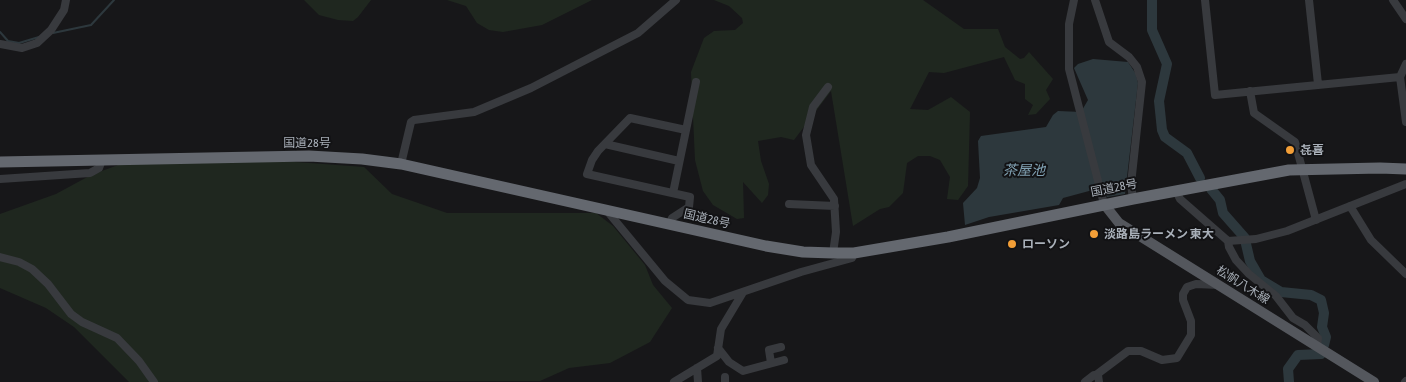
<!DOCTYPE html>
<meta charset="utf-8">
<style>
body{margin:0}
canvas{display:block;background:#171719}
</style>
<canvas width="1406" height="382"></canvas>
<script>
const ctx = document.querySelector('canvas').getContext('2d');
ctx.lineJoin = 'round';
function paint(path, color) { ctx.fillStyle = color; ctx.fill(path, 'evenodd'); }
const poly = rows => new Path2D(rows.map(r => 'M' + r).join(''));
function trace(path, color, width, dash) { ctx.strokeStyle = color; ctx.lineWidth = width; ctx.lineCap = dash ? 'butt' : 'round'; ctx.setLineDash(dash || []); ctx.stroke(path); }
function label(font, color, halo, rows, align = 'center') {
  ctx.font = font + ' "Asap Condensed","Noto Sans JP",sans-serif'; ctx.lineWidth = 4; ctx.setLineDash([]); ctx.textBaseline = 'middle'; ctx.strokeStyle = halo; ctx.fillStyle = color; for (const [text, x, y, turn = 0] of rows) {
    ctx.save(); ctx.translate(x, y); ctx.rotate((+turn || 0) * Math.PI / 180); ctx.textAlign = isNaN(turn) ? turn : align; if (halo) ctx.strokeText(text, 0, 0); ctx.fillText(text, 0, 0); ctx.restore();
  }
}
const green = poly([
 [304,0,371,0,358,17,353,21,338,20,319,15],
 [447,0,592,0,542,25,503,32,489,30,477,23,466,6],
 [714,0,923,0,964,29,998,29,1005,47,1020,59,1024,58,1029,52,1053,79,1046,90,1050,99,1036,114,1028,115,1033,105,1025,99,1025,84,1015,80,1004,57,944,73,929,72,910,109,928,110,951,97,970,112,968,186,958,200,947,199,950,177,940,160,930,156,918,156,907,163,903,193,889,207,880,209,853,226,831,91,794,140,781,137,758,141,761,161,769,184,768,195,762,203,743,182,744,218,737,219,713,205,703,191,695,160,691,72,704,38,714,31,735,30,743,23,742,18,729,6],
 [282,161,364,167,392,194,447,213,596,213,613,226,645,265,653,285,672,308,650,342,610,363,569,368,540,381,129,382,74,327,46,308,0,288,0,214,56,194,91,175,121,164]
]);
const water = poly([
 [1093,59,1128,62,1136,74,1138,83,1125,194,1107,197,1105,192,1089,191,1063,198,1059,205,989,217,965,225,963,203,977,188,980,178,978,141,981,136,1046,127,1053,115,1058,111,1081,112,1088,100,1074,68,1078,64]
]);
const stream = poly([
 [0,32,8,41,19,43,39,37],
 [53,33,91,25,114,0]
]);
const river = poly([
 [1152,0,1152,30,1167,64,1159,101,1162,130,1165,137,1187,153,1200,178],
 [1211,189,1220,200,1223,213,1245,238],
 [1246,244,1250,261,1261,280,1281,292,1311,295,1321,300,1324,313,1322,327,1326,337,1324,345],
 [1289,382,1288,369,1298,355,1321,354]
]);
const minor = poly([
 [1074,0,1069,24,1069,69,1104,204],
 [1095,0,1109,42,1129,57,1137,67,1142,82,1131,184,1133,199],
 [1205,0,1215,95,1400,77],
 [1309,0,1318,84],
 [1393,0,1406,19],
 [0,44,22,48,37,43,51,30,64,10,66,0],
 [1406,64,1400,77,1406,122],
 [828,87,813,107,806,135,811,165,834,199,836,232,833,253],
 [1250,91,1254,113,1295,142,1316,220],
 [605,144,679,161],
 [401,164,411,122,414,120,474,112,531,88,638,33,676,0],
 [0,179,90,173,99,168,102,160],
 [1176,191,1180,199,1228,241,1229,247,1236,260,1249,274,1276,296,1293,318,1305,325,1318,338,1317,346],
 [673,193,696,82],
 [789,204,835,206],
 [1350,206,1371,240,1406,274],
 [608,212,665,281,688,300,710,303,801,272,852,258,854,253],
 [669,225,672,218,689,207,690,197,587,174,592,160,598,151,630,118,686,130],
 [1228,241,1256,239,1287,231,1406,184],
 [0,257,19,262,32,269,48,284,71,314,82,322,117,338,139,361,154,382],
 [718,348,729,362,743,371,784,360],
 [771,363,769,350,781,347],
 [697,368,698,382],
 [1096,375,1128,351,1141,351,1162,360,1177,358,1191,335,1191,321,1183,300,1183,294,1187,287,1196,284,1219,285],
 [725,377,725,382],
 [674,382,717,356,721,329,742,294],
 [1085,382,1094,375,1098,375,1099,382],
 [1405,382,1406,381]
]);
const major = poly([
 [1104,204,1119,223,1374,382]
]);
const highway = poly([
 [0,162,309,156,362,159,401,164,766,246,803,252,833,253,854,253,948,237,1133,199,1289,170,1380,168,1406,169]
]);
const markers = [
 [1290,150,5,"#f29e37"],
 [1094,234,5,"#f29e37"],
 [1012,244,5,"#f29e37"]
];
const streetNames = [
 ["国道28号",307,143],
 ["国道28号",1114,188,-11],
 ["国道28号",707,219,13],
 ["松帆八木線",1243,285,32]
];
const poiNames = [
 ["㐂喜",1300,150],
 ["淡路島ラーメン 東大",1104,234],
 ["ローソン",1022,244]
];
const waterNames = [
 ["茶屋池",1024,171]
];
paint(green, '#1f271f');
paint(water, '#2d383d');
trace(stream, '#2d383d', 2);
trace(river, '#2d383d', 10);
trace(minor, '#383a3e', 8);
trace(major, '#54575d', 10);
trace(highway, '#64686f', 11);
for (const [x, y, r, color] of markers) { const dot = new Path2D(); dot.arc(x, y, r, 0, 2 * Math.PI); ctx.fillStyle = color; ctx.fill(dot); trace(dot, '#121214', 2); }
label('12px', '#a9b0b9', '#121214', streetNames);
label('bold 12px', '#a9b0b9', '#121214', poiNames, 'left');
label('italic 14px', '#81a2b4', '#121214', waterNames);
</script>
